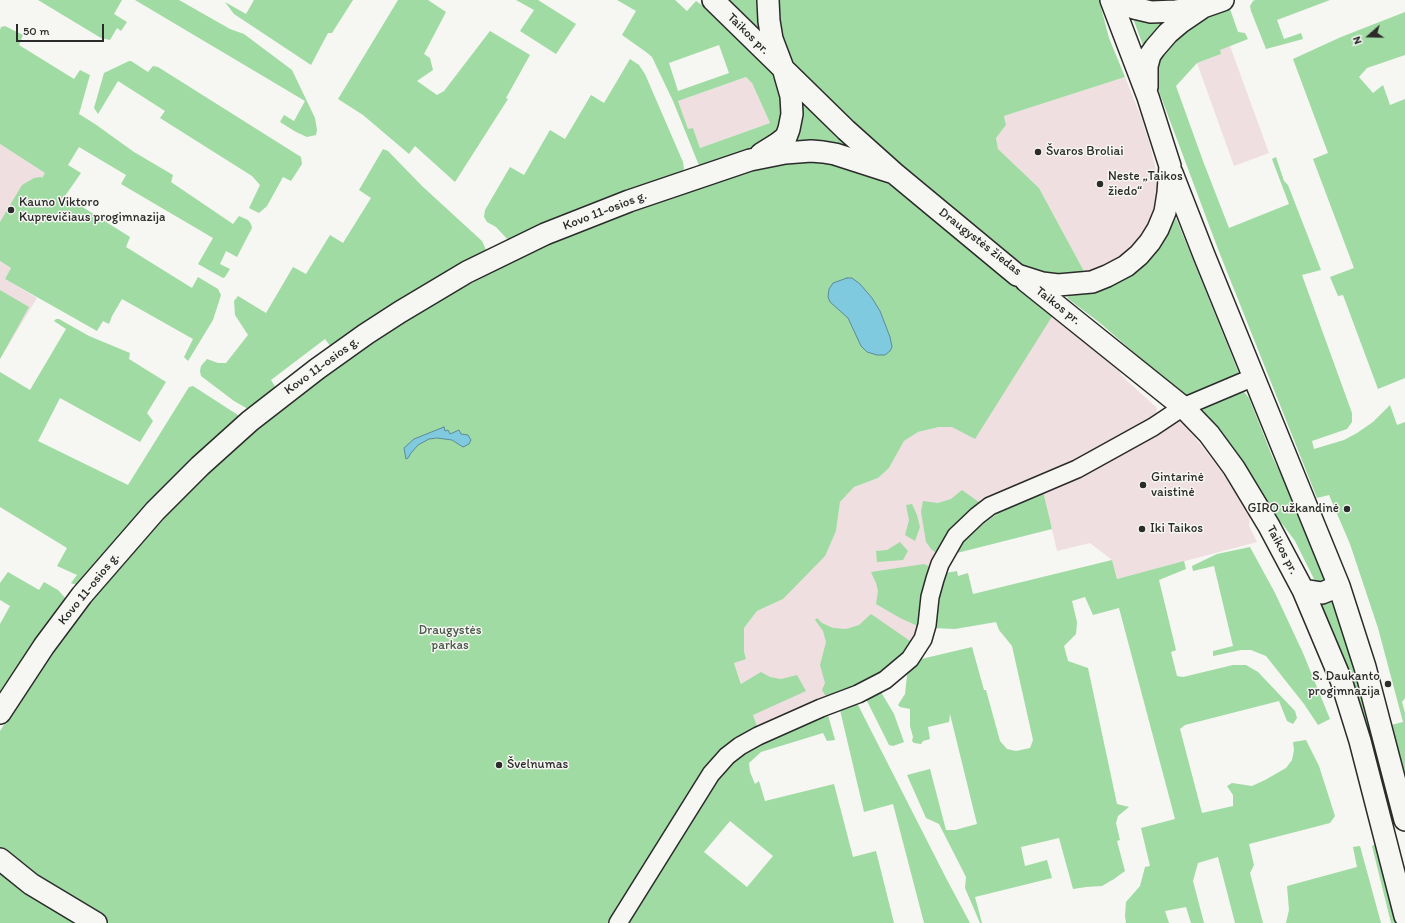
<!DOCTYPE html>
<meta charset="utf-8">
<style>
body{margin:0}
#map{position:relative;width:1405px;height:923px;overflow:hidden;background:#f6f6f2;font-family:Itim,sans-serif}
canvas{display:block}
.north{position:absolute;left:1349px;top:16px;width:40px;height:40px;-webkit-text-stroke:3px #f6f6f2;paint-order:stroke;rotate:250deg;font-size:11px;font-weight:700;line-height:16px;text-align:center;color:#2b2b2b}
.north::after{content:'';display:block;margin:auto;width:14px;height:18px;background:#2b2b2b;clip-path:polygon(50% 0,100% 100%,50% 72%,0 100%)}
.scale{position:absolute;left:16px;top:24px;width:88px;height:18px;box-sizing:border-box;border:2px solid #2b2b2b;border-top:0;padding-left:5px;font-size:12px;line-height:14px;white-space:nowrap;color:#2b2b2b;-webkit-text-stroke:3px #f6f6f2;paint-order:stroke}
</style>
<div id="map">
<canvas width="1405" height="923"></canvas>
<div class="north">N</div>
<div class="scale">50 m</div>
</div>
<script>
const ctx = document.querySelector('canvas').getContext('2d');
ctx.lineJoin = 'round';
function paint(path, color) { ctx.fillStyle = color; ctx.fill(path, 'evenodd'); }
const poly = rows => new Path2D(rows.map(r => 'M' + r).join(''));
function trace(path, color, width, dash) { ctx.strokeStyle = color; ctx.lineWidth = width; ctx.lineCap = dash ? 'butt' : 'round'; ctx.setLineDash(dash || []); ctx.stroke(path); }
function label(font, color, halo, rows, align = 'center') {
  ctx.font = font + ' Itim,sans-serif'; ctx.lineWidth = 3; ctx.setLineDash([]); ctx.textBaseline = 'middle'; ctx.strokeStyle = halo; ctx.fillStyle = color; for (const [text, x, y, turn = 0] of rows) {
    ctx.save(); ctx.translate(x, y); ctx.rotate((+turn || 0) * Math.PI / 180); ctx.textAlign = isNaN(turn) ? turn : align; if (halo) ctx.strokeText(text, 0, 0); ctx.fillText(text, 0, 0); ctx.restore();
  }
}
const built = poly([
 [1230,46,1269,153,1234,166,1197,63,1221,54,1219,50],
 [746,77,752,83,770,123,700,148,693,128,688,130,678,101],
 [1125,77,1141,117,1150,145,1158,179,1157,209,1151,228,1124,258,1086,275,1039,188,998,149,996,138,1006,125,1004,116],
 [0,144,45,173,0,242],
 [0,261,11,268,5,279,37,298,0,359],
 [1053,315,1114,363,1123,377,1157,408,1156,414,1138,426,1072,467,970,513,921,631,895,667,758,729,734,663,746,658,744,651,744,628,757,611,783,599,836,531,840,502,854,487,878,478,889,468,904,441,918,432,939,427,952,427],
 [1180,420,1205,450,1224,475,1250,515,1249,526,1257,542,1117,579,1112,560,1090,543,1057,551,1043,491,1166,426]
]);
const green = poly([
 [38,0,122,0,114,14,127,22,121,31,117,28,110,40,101,38],
 [135,0,179,0,230,29,244,34,292,70,315,118,317,130,316,135,307,137,296,132,280,122,284,115,294,121,305,101],
 [254,0,353,0,332,33,328,33,311,65,234,14,225,2,246,14],
 [398,0,428,0,446,12,424,54,430,58,433,70,417,81,437,95,444,91,490,31,530,55,506,98,508,99,455,182,415,146,409,154,363,115,338,99],
 [516,0,538,0,576,24,556,54,520,31,534,10],
 [617,0,675,0,687,11,696,1,719,17,778,77,784,92,783,129,767,144,700,168,673,101,652,57,646,52,622,35,636,11],
 [719,45,729,73,678,91,669,63],
 [746,77,752,83,770,123,700,148,693,128,688,129,678,101],
 [729,0,760,0,760,32],
 [778,0,1099,0,1109,38,1125,77,1004,116,1006,125,996,138,998,149,1039,188,1086,275,1065,277,1018,267,865,133,807,79,797,70,790,59,784,45,781,32,778,11],
 [1255,0,1330,0,1277,20,1284,39,1301,33,1303,39,1266,49,1251,11,1250,6,1253,1],
 [1230,9,1238,32,1245,33,1248,39,1220,50,1221,54,1197,63,1176,86,1203,161,1229,228,1289,204,1272,159,1276,157,1284,181,1288,185,1321,270,1302,275,1352,413,1352,422,1347,429,1312,441,1314,449,1344,440,1357,433,1373,422,1390,405,1397,425,1405,422,1405,698,1402,702,1405,713,1405,784,1398,756,1391,725,1403,722,1378,628,1350,544,1329,495,1317,498,1218,249,1154,78,1154,67,1178,33,1191,22],
 [1405,12,1405,55,1367,68,1359,77,1373,93,1383,85,1390,105,1405,99,1405,378,1378,389,1343,295,1338,296,1330,277,1354,268,1313,159,1328,153,1293,59,1341,37],
 [1135,16,1175,17,1145,51,1134,21],
 [5,26,23,35,19,45,74,79,80,70,90,75,79,114,95,124,134,152,173,175,171,182,233,224,239,216,248,220,251,224,252,228,237,257,226,251,220,264,230,269,225,277,223,278,198,264,213,238,121,184,126,175,79,147,68,165,81,173,65,196,130,237,126,247,192,288,198,277,218,289,221,295,213,320,188,361,184,357,193,339,122,299,112,316,109,324,103,321,97,331,5,279,11,268,0,261,0,222,22,185,34,178,41,177,42,178,45,173,0,144,0,30,1,27],
 [630,59,639,65,645,74,683,162,684,169,679,174,512,241,508,240,496,227,487,222,484,217,485,210,510,167,524,175,550,130,565,139,591,95,604,103],
 [129,61,131,61,148,72,153,66,158,67,301,157,302,164,291,181,283,177,267,206,259,213,249,208,260,185,252,176,160,118,165,111,118,81,98,114,94,108,104,73],
 [800,99,835,136,848,148,799,145,793,138],
 [383,149,388,151,422,186,482,241,487,252,331,347,325,339,271,380,276,388,254,406,248,409,234,401,201,376,200,371,201,366,207,359,218,363,226,363,248,335,235,315,234,301,238,296,266,313,293,267,306,274,330,235,343,243,371,198,359,190],
 [830,159,869,174,894,187,1053,315,975,439,952,427,939,427,918,432,904,441,889,468,878,478,854,487,840,502,836,531,825,556,783,599,757,611,744,628,744,651,746,659,734,663,741,684,761,672,770,677,781,679,797,675,806,691,753,715,758,729,742,738,611,923,108,923,48,886,0,848,0,731,32,680,65,635,97,593,178,503,245,438,313,384,393,327,453,293,529,253,614,217,767,164],
 [1176,218,1240,376,1186,398,1100,323,1067,298,1069,296,1098,291,1119,282,1140,269,1158,249],
 [0,290,29,307,0,359],
 [56,319,59,319,89,336,130,353,129,359,166,382,147,413,153,421,140,442,60,398,38,441,128,485,189,387,193,386,241,417,79,586,71,583,77,575,57,566,67,548,0,507,0,372,30,390,66,329,54,321],
 [1239,389,1244,392,1249,398,1272,456,1286,485,1328,582,1317,585,1295,541,1268,505,1204,415,1203,410,1205,404],
 [962,490,983,505,939,553,935,552,931,549,926,542,921,512,923,501,938,503,951,499],
 [1043,491,1052,529,953,554,962,540,1001,511],
 [912,504,917,515,920,527,915,541,905,535,909,520,906,505],
 [900,542,908,551,903,560,877,562,876,551,887,550],
 [1250,547,1275,593,1303,653,1330,719,1318,725,1304,704,1266,656,1251,650,1241,650,1213,656,1213,651,1233,646,1214,566,1193,571,1192,566,1217,554],
 [1112,560,1117,579,1184,561,1186,569,1159,580,1176,650,1171,652,1177,676,1183,677,1233,665,1246,665,1258,672,1295,711,1297,718,1293,724,1287,721,1279,701,1185,725,1180,729,1202,813,1233,806,1233,795,1227,786,1232,783,1252,786,1265,780,1286,768,1292,760,1294,750,1293,742,1306,740,1319,766,1335,816,1330,823,1249,844,1254,865,1250,873,1263,923,1235,923,1218,857,1198,863,1193,881,1204,923,1191,923,1186,907,1165,911,1169,923,1126,923,1125,916,1126,902,1140,886,1145,867,1150,866,1141,828,1175,819,1119,608,1093,615,1085,597,1072,601,1077,622,1076,634,1064,646,1068,661,1088,668,1117,804,1129,807,1118,816,1116,823,1120,840,1117,841,1125,871,1114,879,1102,886,1086,887,1073,889,1059,838,1021,847,1025,866,1047,860,1052,878,975,897,982,923,980,923,965,888,966,877,939,824,926,818,907,775,930,769,946,830,955,830,977,824,950,714,949,722,928,727,930,739,923,741,921,744,914,743,912,741,913,737,910,726,910,709,900,707,898,705,905,694,908,667,917,660,972,647,984,690,986,690,1000,741,1007,749,1016,751,1030,748,1033,740,1012,646,999,630,996,622,955,629,933,628,934,611,945,573,957,571,958,576,968,573,973,594],
 [924,564,931,567,920,627,900,618,876,604,878,591,876,583,871,572],
 [8,572,39,590,44,582,58,590,67,600,0,701,0,624,10,606,0,600,0,583],
 [1333,595,1353,659,1377,750,1372,751,1359,703,1317,597],
 [871,614,913,643,914,646,875,681,830,697,825,695,822,690,825,683,820,665,826,642,823,631,815,620,817,618,822,623,833,628,846,629,859,625],
 [881,692,894,714,904,742,893,746,889,745,866,699],
 [857,703,946,878,970,923,924,923,893,804,864,812,840,710],
 [828,715,835,740,827,741,823,733,761,752,749,763,750,772,755,784,759,781,765,801,834,784,853,857,876,851,894,923,624,923,714,777,748,749,795,727],
 [730,821,773,856,747,887,704,852],
 [1376,844,1396,923,1391,923,1372,846],
 [1360,846,1381,923,1286,923,1289,910,1287,886,1357,867,1353,847],
 [0,869,83,923,0,923]
]);
const water = poly([
 [847,278,852,278,860,284,872,298,880,311,890,337,892,347,890,351,885,355,877,355,867,352,861,346,848,318,830,302,828,297,829,289,833,283,847,278],
 [444,427,445,431,448,430,450,434,459,430,461,434,468,435,471,440,469,444,463,447,452,440,437,438,429,439,418,445,411,453,408,458,406,459,404,448,414,439,444,427]
]);
const minor = poly([
 [618,923,711,774,727,756,740,746,758,736,821,708,858,694,885,680,910,659,923,639,927,625,930,597,935,579,940,564,956,536,977,516,990,506,1077,469,1153,427,1183,407,1254,377]
]);
const major = poly([
 [713,0,846,130,894,173,1017,275,1042,283,1058,285,1092,282,1107,276,1126,266,1139,255,1150,242,1158,229,1165,212,1168,193,1170,166,1148,97,1111,0],
 [1120,0,1134,8,1151,12,1176,11,1203,7,1223,0],
 [1147,87,1147,66,1150,55,1155,48,1168,33,1181,22,1203,7],
 [761,154,777,144,786,137,789,129,792,114,791,96,783,68,772,39,769,21,768,0],
 [1172,173,1204,255,1339,586,1365,667,1405,820],
 [1026,281,1183,407,1209,434,1234,468,1269,526,1303,590,1341,680,1360,741,1405,916],
 [1303,590,1322,593,1339,586],
 [0,713,44,646,82,595,155,511,200,466,250,421,317,369,366,334,400,312,467,272,545,234,629,201,750,160,785,153,811,151,823,152,835,154,894,173],
 [0,859,31,884,96,923]
]);
const markers = [
 [1038,152,4,"#2b2b2b"],
 [1100,184,4,"#2b2b2b"],
 [11,210,4,"#2b2b2b"],
 [1143,485,4,"#2b2b2b"],
 [1347,509,4,"#2b2b2b"],
 [1142,529,4,"#2b2b2b"],
 [1388,684,4,"#2b2b2b"],
 [499,765,4,"#2b2b2b"]
];
const streetNames = [
 ["Taikos pr.",748,34,44],
 ["Kovo 11-osios g.",605,211,-21],
 ["Draugystės žiedas",980,242,38],
 ["Taikos pr.",1058,306,38],
 ["Kovo 11-osios g.",322,366,-36],
 ["Taikos pr.",1282,550,62],
 ["Kovo 11-osios g.",89,589,-51]
];
const poiNames = [
 ["Švaros Broliai",1046,152],
 ["Neste „Taikos",1108,177],
 ["žiedo“",1108,192],
 ["Kauno Viktoro",19,203],
 ["Kuprevičiaus progimnazija",19,218],
 ["Gintarinė",1151,478],
 ["vaistinė",1151,493],
 ["GIRO užkandinė",1339,509,"right"],
 ["Iki Taikos",1150,529],
 ["S. Daukanto",1380,677,"right"],
 ["progimnazija",1380,692,"right"],
 ["Švelnumas",507,765]
];
const parkNames = [
 ["Draugystės",450,631],
 ["parkas",450,646]
];
paint(built, '#f0dfe1');
paint(green, '#9fdba3');
paint(water, '#80cae0');
trace(water, '#5e8a98', 1);
trace(minor, '#2b2b2b', 20);
trace(major, '#2b2b2b', 24);
trace(minor, '#f6f6f2', 17);
trace(major, '#f6f6f2', 21);
for (const [x, y, r, color] of markers) { const dot = new Path2D(); dot.arc(x, y, r, 0, 2 * Math.PI); ctx.fillStyle = color; ctx.fill(dot); trace(dot, '#f6f6f2', 1.5); }
label('13px', '#2b2b2b', '#f6f6f2', streetNames);
label('13px', '#2b2b2b', '#f6f6f2', poiNames, 'left');
label('13px', '#485749', '#f6f6f2', parkNames);
</script>
